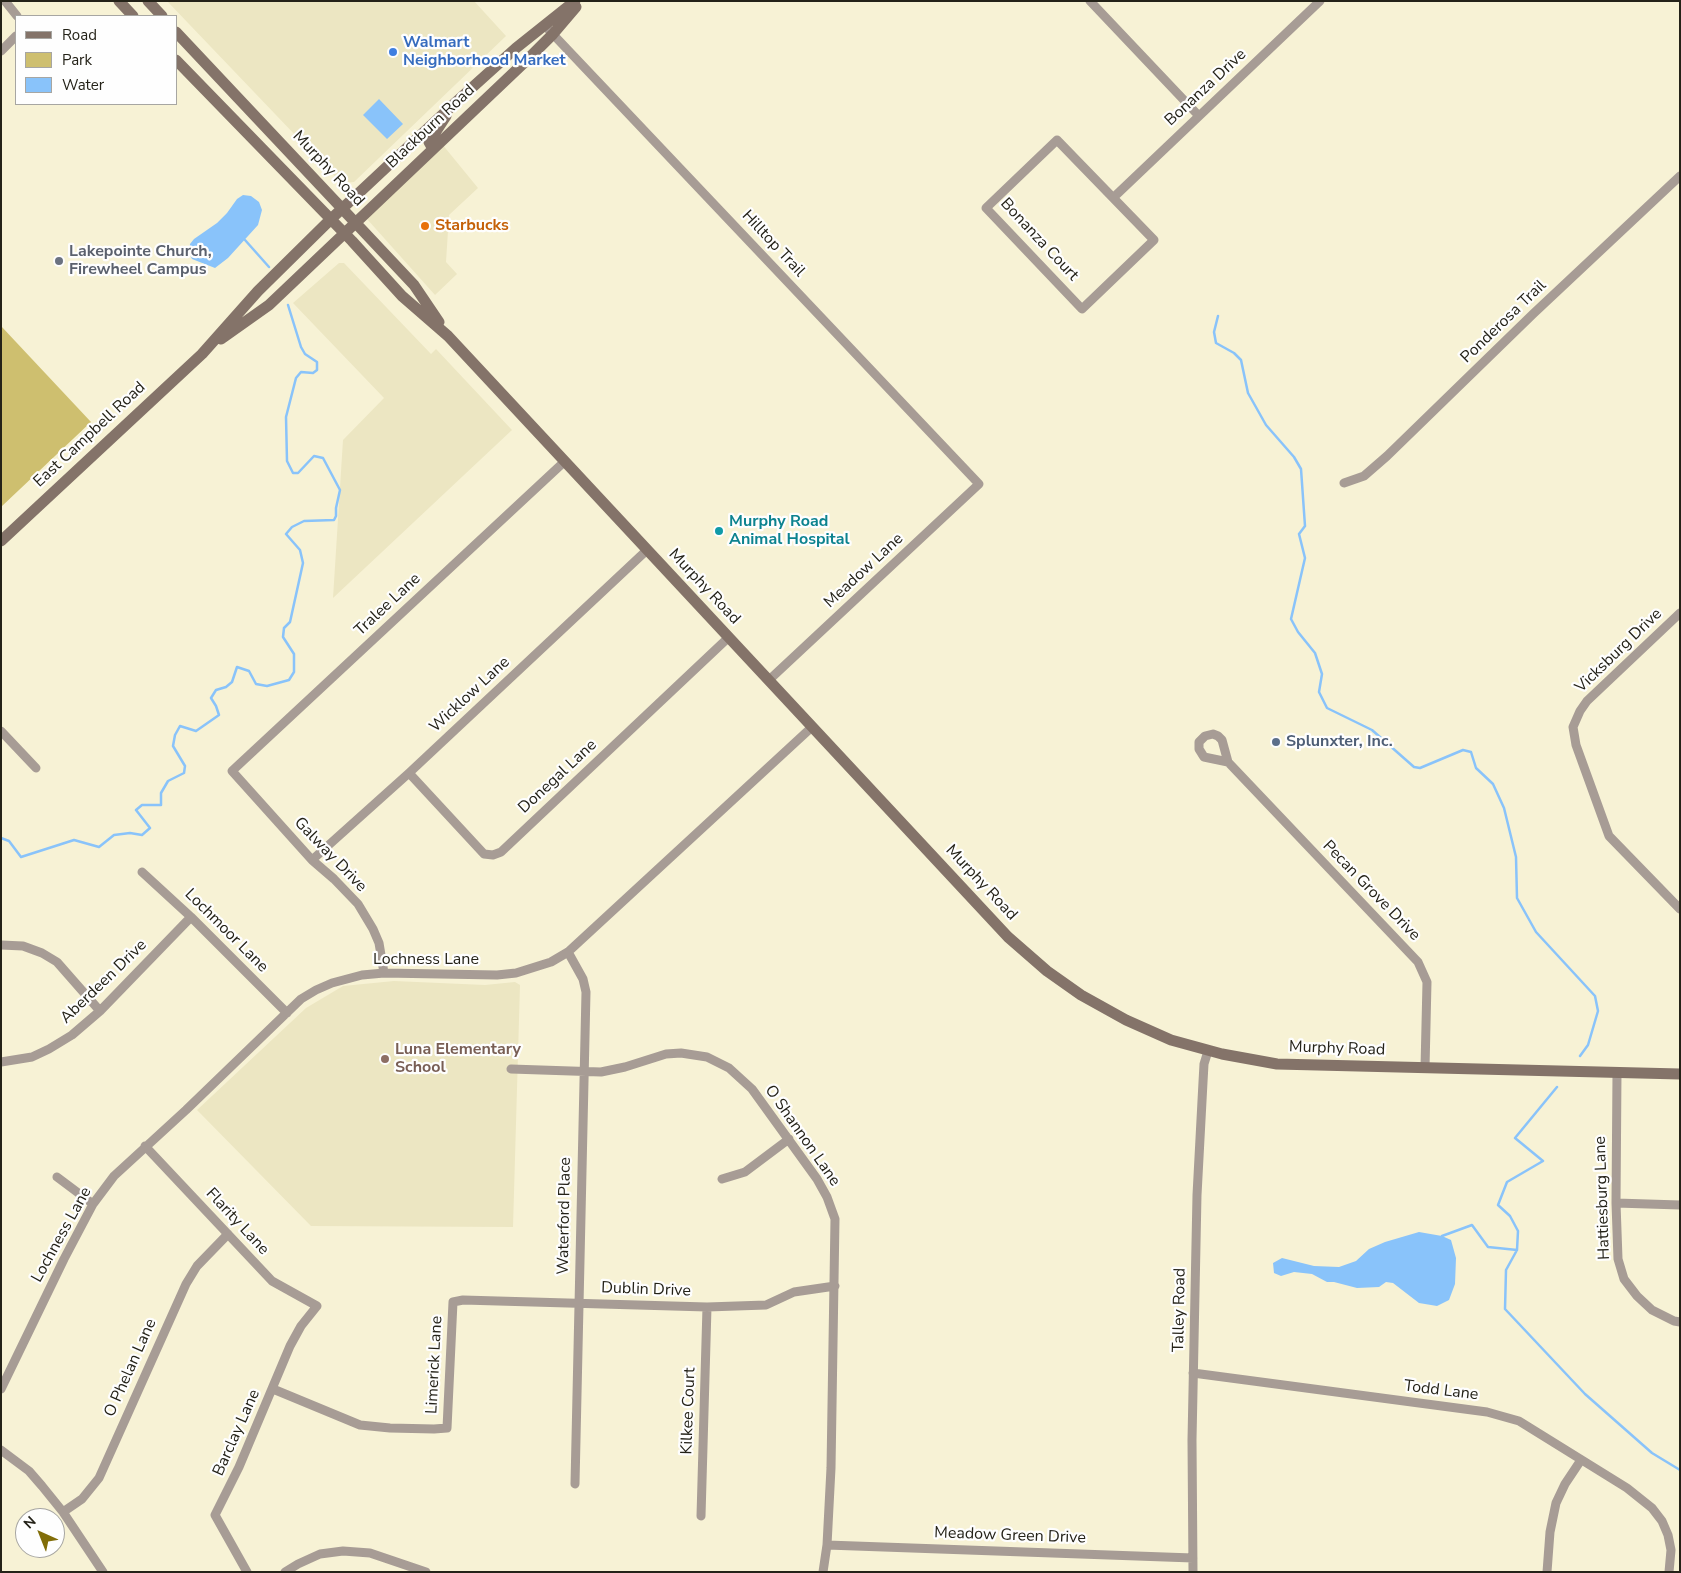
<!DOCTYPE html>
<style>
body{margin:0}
#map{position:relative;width:1681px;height:1573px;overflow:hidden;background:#f7f2d5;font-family:"Nunito Sans",sans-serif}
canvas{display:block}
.frame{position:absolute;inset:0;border:2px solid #242218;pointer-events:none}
.legend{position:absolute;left:15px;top:15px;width:162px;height:90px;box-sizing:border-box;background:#fefefe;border:1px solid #a7a6a2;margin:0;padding:6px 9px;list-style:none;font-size:15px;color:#242218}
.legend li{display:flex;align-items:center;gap:10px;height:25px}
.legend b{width:25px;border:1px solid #a7a6a2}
.north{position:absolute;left:15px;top:1508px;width:50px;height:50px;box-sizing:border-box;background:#fefefe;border:1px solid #a7a6a2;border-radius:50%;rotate:316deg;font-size:14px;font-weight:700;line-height:20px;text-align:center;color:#242218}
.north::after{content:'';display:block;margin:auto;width:18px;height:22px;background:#816d08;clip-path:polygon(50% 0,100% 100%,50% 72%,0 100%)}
</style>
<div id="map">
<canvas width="1681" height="1573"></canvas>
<div class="frame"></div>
<ul class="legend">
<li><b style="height:6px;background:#847369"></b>Road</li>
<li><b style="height:14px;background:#cebf6f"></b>Park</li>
<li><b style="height:14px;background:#89c3fa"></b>Water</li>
</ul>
<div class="north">N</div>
</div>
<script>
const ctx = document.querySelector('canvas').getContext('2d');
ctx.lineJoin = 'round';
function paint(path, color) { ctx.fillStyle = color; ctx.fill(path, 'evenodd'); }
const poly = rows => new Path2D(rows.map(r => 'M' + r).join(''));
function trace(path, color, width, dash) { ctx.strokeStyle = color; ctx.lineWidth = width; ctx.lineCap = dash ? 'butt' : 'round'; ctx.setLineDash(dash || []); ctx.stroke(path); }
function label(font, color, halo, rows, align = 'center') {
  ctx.font = font + ' "Nunito Sans",sans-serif'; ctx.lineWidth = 4.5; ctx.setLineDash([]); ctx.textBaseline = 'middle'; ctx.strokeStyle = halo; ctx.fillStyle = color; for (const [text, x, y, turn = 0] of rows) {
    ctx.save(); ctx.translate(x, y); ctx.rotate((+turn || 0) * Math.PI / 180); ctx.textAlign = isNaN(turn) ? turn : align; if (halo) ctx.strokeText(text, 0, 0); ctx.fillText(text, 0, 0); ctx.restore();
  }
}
const built = poly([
 [167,1,474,1,506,36,354,182,341,183],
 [442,144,478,188,449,215,446,262,457,274,435,295,367,219],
 [339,263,344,263,431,354,436,349,512,430,333,598,343,440,384,398,293,303],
 [394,981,485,985,515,982,520,985,513,1227,311,1226,197,1110,306,1008,343,986]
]);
const green = poly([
 [1,326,91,422,1,507]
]);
const water = poly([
 [379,99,403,124,387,139,363,115],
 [243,195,251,196,259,202,262,210,258,225,228,258,215,268,192,259,189,253,190,244,194,239,217,223,227,213,237,199],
 [1419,1232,1442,1236,1451,1240,1456,1258,1455,1284,1449,1300,1437,1306,1419,1303,1393,1283,1386,1282,1379,1287,1357,1288,1334,1282,1327,1282,1312,1274,1294,1272,1281,1276,1274,1273,1273,1263,1282,1258,1314,1266,1339,1267,1356,1261,1369,1249,1385,1242]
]);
const stream = poly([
 [245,240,269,267],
 [1218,316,1214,332,1216,343,1234,353,1241,360,1248,393,1266,425,1294,457,1301,469,1305,526,1299,534,1305,558,1291,619,1298,632,1315,653,1322,674,1319,692,1327,708,1372,730,1414,767,1420,768,1463,750,1471,752,1476,768,1493,784,1504,808,1516,857,1517,898,1536,932,1595,996,1598,1011,1588,1045,1580,1056],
 [1,838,9,841,21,857,74,840,99,847,114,835,130,833,142,835,150,828,136,810,142,805,161,805,161,793,168,781,184,773,185,766,173,746,175,735,180,726,196,731,219,715,216,706,211,698,216,690,226,687,232,682,237,667,249,671,256,684,267,686,289,680,294,672,294,654,283,637,284,628,290,622,303,563,300,550,286,534,292,527,304,521,334,520,336,516,336,508,340,490,323,458,314,456,298,473,293,473,287,461,286,417,296,378,301,372,313,373,317,370,317,362,305,354,301,347,288,305],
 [1442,1236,1472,1225,1488,1247,1517,1250,1518,1231,1510,1216,1498,1205,1507,1182,1543,1161,1515,1138,1557,1087],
 [1517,1250,1506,1270,1505,1309,1585,1394,1652,1453,1680,1470]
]);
const street = poly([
 [5,1,17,16],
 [1090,1,1199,116],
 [548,29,979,484,769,680],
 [1,51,16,36],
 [1057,140,1154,240,1082,309,986,208,1057,140],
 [1114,197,1320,1],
 [1344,483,1364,476,1387,456,1533,314,1680,176],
 [1680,613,1587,701,1580,711,1573,727,1576,745,1609,836,1680,909],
 [1,731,36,768],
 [1228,762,1204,757,1199,749,1199,742,1205,736,1213,734,1218,736,1222,740,1228,762,1418,962,1427,982,1425,1068],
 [409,773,484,854,493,855,501,852,729,637],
 [312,860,409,773,647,550],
 [142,872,191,917,287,1013],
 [1,945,23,946,42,953,57,962,100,1011],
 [568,952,583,979,586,992,575,1484],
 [384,973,379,943,373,929,358,904,334,879,312,860,232,771,564,462],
 [1,1062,32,1057,49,1049,72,1035,100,1011,191,917],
 [511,1069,601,1072,625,1067,666,1054,681,1053,707,1057,729,1068,752,1089,817,1179,827,1197,835,1219,831,1468,827,1545,823,1572],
 [1617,1073,1616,1203,1618,1259,1624,1279,1637,1296,1652,1310,1674,1321,1680,1322],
 [145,1146,272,1281,317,1306,301,1326,290,1346,239,1467,215,1515,247,1572],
 [57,1177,93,1204],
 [722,1179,745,1172,789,1139],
 [1616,1203,1680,1205],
 [1193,1373,1487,1412,1519,1421,1627,1488,1652,1508,1662,1521,1668,1535,1671,1550,1669,1572],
 [1,1389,64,1259,93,1204,114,1176,186,1110,301,999,316,990,332,983,362,975,384,973,497,975,516,973,551,962,568,952,812,727],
 [273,1389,360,1425,390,1428,434,1429,447,1428,453,1302,463,1300,707,1307,766,1305,794,1292,835,1286],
 [1,1450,29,1471,42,1486,63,1512,103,1572],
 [63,1512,82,1499,99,1478,186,1284,197,1266,228,1234],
 [701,1516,707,1307],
 [827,1545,1193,1558],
 [285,1572,298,1564,320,1554,343,1551,370,1553,426,1572],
 [1193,1572,1192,1440,1197,1195,1203,1082,1204,1064,1208,1051],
 [1547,1572,1550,1532,1556,1503,1565,1484,1581,1460]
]);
const secondary = poly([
 [119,1,133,16],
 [148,1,162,16],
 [176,32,414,285,439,322],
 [176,60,352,241,402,296,448,336,1008,937,1047,971,1081,995,1126,1020,1171,1040,1222,1054,1277,1064,1680,1074],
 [433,149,429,142,446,116],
 [221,339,269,305,528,59,553,34,576,7],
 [1,541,202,354,258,291,331,219,455,103,516,48,575,1]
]);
const markers = [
 [393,52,5,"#3f7fe0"],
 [425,226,5,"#e8710a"],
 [59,261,5,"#6b7280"],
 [719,531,5,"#0f9aa8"],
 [1276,742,5,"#5c6f8a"],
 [385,1059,5,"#8d6e63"]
];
const shopNames = [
 ["Walmart",403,43],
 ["Neighborhood Market",403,61]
];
const streetNames = [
 ["Bonanza Drive",1206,88,-43],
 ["Blackburn Road",431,127,-43],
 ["Murphy Road",328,169,47],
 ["Bonanza Court",1039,240,47],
 ["Hilltop Trail",773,244,47],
 ["Ponderosa Trail",1504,322,-44],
 ["East Campbell Road",90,435,-43],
 ["Meadow Lane",864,571,-43],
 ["Murphy Road",704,587,47],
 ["Tralee Lane",388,605,-43],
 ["Vicksburg Drive",1619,651,-44],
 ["Wicklow Lane",470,695,-43],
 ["Donegal Lane",558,777,-43],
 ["Galway Drive",330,855,46],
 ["Murphy Road",981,883,47],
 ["Pecan Grove Drive",1371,891,46],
 ["Lochmoor Lane",226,931,45],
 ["Lochness Lane",426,960],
 ["Aberdeen Drive",104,982,-44],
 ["Murphy Road",1337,1049,2],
 ["O Shannon Lane",802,1136,55],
 ["Hattiesburg Lane",1603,1198,-92],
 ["Waterford Place",565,1216,-89],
 ["Flarity Lane",237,1222,47],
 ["Lochness Lane",62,1235,-61],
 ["Dublin Drive",646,1290,2],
 ["Talley Road",1180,1310,-89],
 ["Limerick Lane",435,1365,-87],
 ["O Phelan Lane",131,1368,-66],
 ["Todd Lane",1441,1391,7],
 ["Kilkee Court",689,1411,-88],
 ["Barclay Lane",237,1433,-66],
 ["Meadow Green Drive",1010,1536,2]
];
const foodNames = [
 ["Starbucks",435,226]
];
const worshipNames = [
 ["Lakepointe Church,",69,252],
 ["Firewheel Campus",69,270]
];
const cultureNames = [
 ["Murphy Road",729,522],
 ["Animal Hospital",729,540]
];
const serviceNames = [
 ["Splunxter, Inc.",1286,742]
];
const educationNames = [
 ["Luna Elementary",395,1050],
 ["School",395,1068]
];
paint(built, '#ece6c2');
paint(green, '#cebf6f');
paint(water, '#89c3fa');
trace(stream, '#89c3fa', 2.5);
trace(street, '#a79c95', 9);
trace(secondary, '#847369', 11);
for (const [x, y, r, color] of markers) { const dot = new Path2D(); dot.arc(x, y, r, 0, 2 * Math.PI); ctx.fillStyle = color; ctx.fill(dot); trace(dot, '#fefefe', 2); }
label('bold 16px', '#366cbe', '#fefefe', shopNames, 'left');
label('16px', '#242218', '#fefefe', streetNames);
label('bold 16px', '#c56008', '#fefefe', foodNames, 'left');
label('bold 16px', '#5b616d', '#fefefe', worshipNames, 'left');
label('bold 16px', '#0d838f', '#fefefe', cultureNames, 'left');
label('bold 16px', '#4e5e75', '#fefefe', serviceNames, 'left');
label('bold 16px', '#785e54', '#fefefe', educationNames, 'left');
</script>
